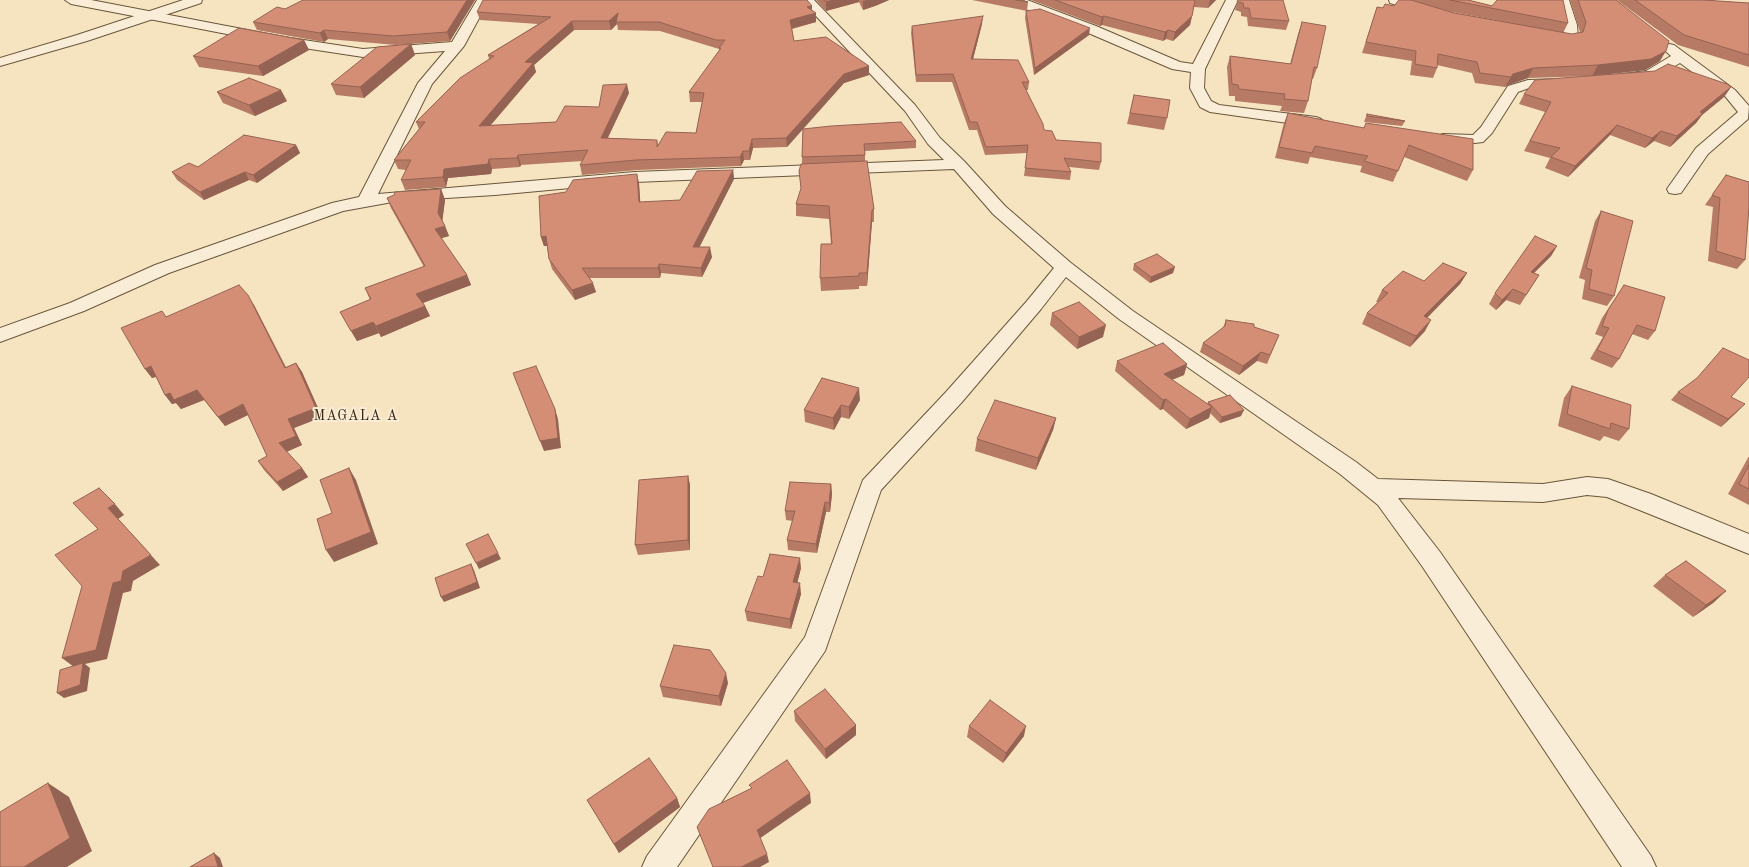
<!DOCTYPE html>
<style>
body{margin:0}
canvas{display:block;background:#f6e4c1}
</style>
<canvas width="1749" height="867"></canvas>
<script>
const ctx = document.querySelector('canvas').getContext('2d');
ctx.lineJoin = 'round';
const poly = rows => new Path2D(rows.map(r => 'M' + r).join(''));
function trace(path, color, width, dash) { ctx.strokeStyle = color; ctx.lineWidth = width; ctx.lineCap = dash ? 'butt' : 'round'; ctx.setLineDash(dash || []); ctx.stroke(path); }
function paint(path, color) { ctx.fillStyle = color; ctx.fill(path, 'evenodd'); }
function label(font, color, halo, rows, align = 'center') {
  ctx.font = font + ' "Old Standard TT",serif'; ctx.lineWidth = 4; ctx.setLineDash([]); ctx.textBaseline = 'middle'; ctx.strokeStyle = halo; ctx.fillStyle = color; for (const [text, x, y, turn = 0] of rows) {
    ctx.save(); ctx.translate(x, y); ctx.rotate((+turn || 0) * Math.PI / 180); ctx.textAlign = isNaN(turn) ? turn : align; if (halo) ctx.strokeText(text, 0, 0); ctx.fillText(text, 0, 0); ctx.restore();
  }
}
const minor = poly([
 [65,0,91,0,284,37,363,49,452,42,477,0,489,0,464,46,432,84,378,194,635,172,944,160,928,144,905,111,801,0,814,0,915,105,940,138,964,161,1005,206,1071,263,1133,311,1356,462,1378,479,1543,484,1587,477,1608,479,1651,494,1749,534,1749,554,1607,497,1587,495,1543,502,1398,498,1440,552,1651,856,1656,867,1622,867,1422,566,1378,505,1340,474,1119,319,1066,277,1041,309,962,402,881,490,825,651,677,867,642,867,647,856,805,637,863,480,946,392,1027,301,1054,268,993,214,954,169,635,182,495,195,398,201,343,211,169,273,84,311,0,342,0,328,70,303,155,265,332,203,359,197,418,83,445,51,363,57,284,45,71,4,65,0],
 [1009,0,1027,0,1096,26,1180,62,1193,64,1226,0,1238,0,1205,69,1204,88,1211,101,1219,105,1316,117,1321,119,1324,122,1321,125,1316,127,1210,112,1200,107,1190,88,1191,72,1172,69,1086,32,1010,3,1009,0],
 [1389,0,1408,0,1431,7,1432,10,1426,14,1390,3,1389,0],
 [1557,0,1569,0,1577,25,1578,38,1576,41,1557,42,1541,39,1539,36,1541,33,1546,32,1564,34,1557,0],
 [1669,44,1674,45,1735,90,1749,106,1748,119,1708,154,1681,193,1675,194,1669,193,1667,189,1696,148,1738,112,1725,96,1680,63,1654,78,1628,81,1623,80,1621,77,1623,74,1646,71,1671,56,1662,48,1664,45,1669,44],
 [1562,79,1567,80,1569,83,1567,86,1529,88,1518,92,1492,133,1483,142,1458,145,1443,144,1437,142,1435,139,1437,136,1443,134,1473,135,1481,127,1508,86,1528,80,1562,79]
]);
const tertiary = poly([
 [183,0,202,0,201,3,87,41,0,66,0,58,77,35,183,0]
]);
const wall = poly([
 [475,0,450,41,396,45,328,39,324,42,257,30,253,22,285,9],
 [816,0,889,0,875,6,863,10,859,2,826,11],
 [972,0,1022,0,1028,2,1027,11,1089,35,1034,75,1025,18,1026,11,1027,11],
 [1031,0,1216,0,1208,8,1194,7,1190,25,1173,41,1166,39,1163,41,1102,25,1100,26],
 [1238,0,1289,21,1286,30,1248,26,1247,17,1241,16,1241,12,1235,10],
 [1399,0,1468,0,1568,23,1563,33,1572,34,1580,32,1570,0,1616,0,1660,61,1645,70,1592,76,1528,78,1508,85,1505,87,1475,83,1472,73,1437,65,1437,68,1433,78,1410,75,1412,61,1362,53,1377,7,1383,8,1394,6],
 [1434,7,1452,12,1528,26,1454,13],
 [1617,0,1703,0,1749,3,1749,67,1678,45],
 [812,6,812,10,816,22,792,29,794,41,869,66,869,75,844,83,787,147,753,148,750,160,744,160,741,166,638,170,582,175,580,165,583,161,521,165,520,167,492,169,491,174,448,178,446,187,405,190,401,180,406,170,398,169,394,160,419,129,416,122,489,59,488,55,538,24,480,20,477,12],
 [617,24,618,30,660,31,719,49,720,51,689,92,690,102,702,102,696,133,658,145,657,140,608,138,629,93,599,107,556,122,491,125,536,72,534,65,574,30,611,30],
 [1302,22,1317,68,1313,79,1312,79,1308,101,1304,113,1280,111,1282,106,1235,101,1235,96,1229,96,1227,67,1230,56,1290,64,1298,34],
 [982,24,973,59,1029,82,1028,90,1026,90,1044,130,1056,140,1101,162,1099,170,1069,167,1071,172,1070,180,1024,176,1027,153,985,155,977,130,969,130,952,82,916,82,911,33,912,26],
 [304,40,309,50,263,76,199,67,193,56],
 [411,44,415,55,364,98,336,95,331,84],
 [1731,87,1724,97,1702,115,1696,123,1670,147,1654,141,1645,148,1610,135,1568,177,1545,168,1550,158,1524,151,1545,112,1519,104,1524,94],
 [217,92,287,101,255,116,223,103],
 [1134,95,1167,118,1164,130,1127,124],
 [1288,113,1364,128,1366,123,1473,170,1467,181,1404,157,1393,182,1360,172,1362,166,1310,157,1308,164,1275,158,1284,123],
 [1367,114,1405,121,1402,126,1364,122],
 [803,129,916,141,916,148,865,151,865,161,874,209,874,222,872,222,867,286,859,286,859,289,821,291,820,278,831,244,829,219,796,216,796,204,801,189,799,171,802,164,802,157],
 [296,145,300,153,257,183,249,180,204,200,177,180,172,172],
 [733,170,734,179,699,247,712,257,702,277,661,273,660,278,590,278,596,292,575,300,552,269,549,259,547,246,544,246,541,237,639,183,640,202,680,200],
 [1726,175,1749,182,1749,216,1748,216,1745,260,1737,269,1708,261,1713,207,1705,205],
 [441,189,445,200,442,221,445,226,449,236,441,238,467,275,471,285,423,303,425,306,430,316,381,337,379,333,357,341,340,312,370,300,365,288,424,267,391,208,387,198],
 [1601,211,1614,296,1607,306,1582,299,1585,280,1579,278,1595,221],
 [1557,246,1551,256,1534,273,1539,275,1520,305,1506,300,1496,310,1489,304,1495,293],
 [1134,264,1173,273,1150,283,1133,270],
 [1467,273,1460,284,1427,318,1425,331,1410,347,1362,324,1367,313,1378,302,1376,302,1382,290,1424,281],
 [1624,285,1655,331,1648,340,1632,334,1619,359,1612,368,1590,359,1603,337,1595,334,1602,318],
 [254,305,286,367,296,363,302,372,322,417,294,428,302,445,287,452,302,468,308,477,283,491,264,470,258,461,267,456,248,415,225,426,204,400,181,409,176,403,172,404,165,395,156,377,152,378,145,369,166,317],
 [1052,313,1103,337,1077,349,1050,325],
 [1226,320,1254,327,1279,335,1267,364,1257,361,1239,375,1200,352,1203,343,1223,328],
 [1117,361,1187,364,1184,375,1172,380,1207,404,1208,402,1241,416,1220,423,1210,413,1209,418,1186,429,1163,409,1160,410,1115,371],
 [1572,386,1629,429,1619,441,1604,436,1600,441,1558,426,1564,398],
 [1678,392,1731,397,1737,412,1721,427,1671,400],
 [860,400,849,419,841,417,834,430,805,422,804,410],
 [1056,418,1053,430,1036,470,975,451,977,439],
 [1749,456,1749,505,1728,494],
 [688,476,690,485,690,550,638,555,635,545],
 [831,484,832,494,830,512,826,512,817,553,788,550,787,540,793,521,786,520,785,511],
 [801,568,797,583,801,594,791,629,747,621,745,611,763,577],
 [1665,575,1726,591,1713,603,1693,617,1653,586],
 [728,683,721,706,663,697,660,686],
 [794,711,856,725,856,735,826,759,795,721],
 [969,726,1024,736,1003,763,967,737],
 [677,798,680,807,619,853,587,800]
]);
const shadedWall = poly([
 [467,0,475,0,450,41,447,32],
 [834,0,859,0,859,2,826,11,826,2],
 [867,0,889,0,875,6,863,10,863,1],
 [1210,0,1216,0,1208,8],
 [812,6,812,14,816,13,816,22,790,29,790,20,807,7],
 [618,13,616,22,617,24,611,30,609,21],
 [983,16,982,24,971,67,971,59],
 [1104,16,1102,25,1100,26,1102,17],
 [1192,16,1190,25,1173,41,1175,32],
 [572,21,574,30,534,65,536,72,482,135,479,126,525,62],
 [1090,28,1089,35,1034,75,1035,68],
 [324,30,328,39,324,42,320,33],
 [1168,30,1166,39,1163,41,1165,32],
 [304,40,309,50,263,76,258,66],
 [411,44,415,55,364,98,360,87],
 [1666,51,1660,61,1645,70,1592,76,1598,65],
 [869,66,869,75,844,83,787,147,786,138,844,74],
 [1533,68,1528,78,1508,85,1505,87,1511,77,1513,74],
 [627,84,629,93,603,147,601,138],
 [1731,87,1724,97,1702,115,1696,123,1670,147,1677,136,1700,112],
 [281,90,287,101,255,116,249,105],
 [1617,125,1610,135,1568,177,1575,166],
 [1661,131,1654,141,1645,148,1652,138],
 [752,139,753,148,750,160,749,151],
 [296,145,300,153,257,183,253,175],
 [743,151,744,160,741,166,740,157],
 [518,155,521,165,520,167,517,158],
 [489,159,492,169,491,174,448,178,446,187,443,177,444,169],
 [733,170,734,179,695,256,693,247],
 [245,172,249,180,204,200,200,192],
 [637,174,639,183,641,212,639,202],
 [441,189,445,200,442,224,438,213],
 [872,210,872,222,867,286,867,273],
 [445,226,449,236,439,239,435,229],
 [546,236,549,246,544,246,541,237],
 [1557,246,1551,256,1525,282,1531,272],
 [710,247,712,257,702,277,701,268],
 [659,264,661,273,660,278,658,268],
 [1175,267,1173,273,1150,283,1151,277],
 [1467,273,1460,284,1418,327,1424,316],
 [467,275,471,285,420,304,416,294],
 [593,283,596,292,575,300,572,290],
 [1513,289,1506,300,1496,310,1502,300],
 [248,295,254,305,290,377,285,368],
 [425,306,430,316,381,337,376,326],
 [1431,320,1425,331,1410,347,1416,336],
 [373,322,379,333,357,341,351,331],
 [1106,325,1103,337,1077,349,1079,337],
 [1261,352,1257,361,1239,375,1243,366],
 [296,363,302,372,322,417,294,428,302,445,285,452,279,443,288,419],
 [1187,364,1184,375,1161,384,1164,374],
 [151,366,158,376,152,378,145,369],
 [859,388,860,400,849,419,849,407],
 [197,390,204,400,181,409,176,403,172,404,165,395,170,393],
 [1166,399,1163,409,1160,410,1163,400],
 [243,404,250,414,225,426,218,417],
 [1745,404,1737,412,1721,427,1728,419],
 [841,405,841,417,834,430,833,418],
 [1212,407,1209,418,1186,429,1190,419],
 [555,409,558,419,561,448,544,451,540,441],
 [1244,410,1241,416,1220,423,1222,417],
 [1056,418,1053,430,1036,470,1038,458],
 [302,468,308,477,283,491,277,482],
 [349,468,356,480,378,544,334,562,326,550],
 [688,476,690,485,690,550,688,540],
 [831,484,832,494,830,512,829,503],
 [825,502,826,512,817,553,816,544],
 [115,504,124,515,118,519,160,565,133,581,131,591,123,593,107,659,85,664,90,668,87,691,64,698,57,693,74,667,62,658,108,508],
 [498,553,501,559,479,569,476,563],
 [800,558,801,568,795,592,793,582],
 [471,564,474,570,480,588,444,602,441,597],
 [800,583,801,594,791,629,790,619],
 [1726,591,1713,603,1693,617,1706,605],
 [726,673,728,683,721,706,719,696],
 [856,725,856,735,826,759,825,749],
 [1026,726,1024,736,1003,763,1006,753],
 [48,783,69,797,92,851,67,867,24,867],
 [810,793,811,803,759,839,757,830],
 [677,798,680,807,619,853,614,844],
 [214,853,220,858,223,867,218,867],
 [767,854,769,862,760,867,741,867]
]);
const building = poly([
 [303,0,467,0,447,32,393,36,324,30,320,33,253,22,277,7,285,9,303,0],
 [483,0,807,0,812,6,807,7,816,13,790,20,794,41,826,37,869,66,844,74,786,138,752,139,749,151,743,151,740,157,636,160,580,165,588,150,518,155,517,158,489,159,488,164,444,169,443,177,401,180,411,160,394,160,425,122,416,122,460,78,494,56,488,55,551,17,477,12,483,0],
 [618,13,616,22,659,22,716,40,725,40,719,48,721,48,689,92,704,93,696,133,666,132,657,147,657,140,601,138,627,84,603,85,599,107,565,106,556,122,479,126,533,63,525,62,572,21,609,21,618,13],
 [824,0,834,0,826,2,824,0],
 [1016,0,1022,0,1028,2,1016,0],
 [1055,0,1195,0,1192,16,1175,32,1168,30,1165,32,1104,16,1102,17,1055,0],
 [1238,0,1283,0,1289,21,1251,18,1249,8,1244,8,1243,3,1237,2,1238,0],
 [1399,0,1411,0,1454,13,1572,34,1583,32,1586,22,1578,0,1616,0,1669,41,1666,51,1651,59,1598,65,1533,68,1513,74,1511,77,1480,73,1477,62,1438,54,1437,68,1415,64,1416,51,1366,42,1377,7,1383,8,1385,4,1394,6,1399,0],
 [1450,0,1468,0,1492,6,1497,0,1563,0,1568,23,1450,0],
 [1635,0,1703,0,1749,3,1749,55,1684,35,1635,0],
 [1040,9,1090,28,1035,68,1026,11,1040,9],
 [983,16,971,59,1018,60,1029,82,1022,82,1043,124,1044,130,1052,131,1056,140,1101,143,1101,162,1064,158,1071,172,1025,168,1028,145,986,147,977,122,970,122,953,74,916,75,912,26,983,16],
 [1302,22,1326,26,1317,68,1314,67,1308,101,1284,99,1285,94,1239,89,1238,85,1232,84,1230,56,1291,64,1302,22],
 [239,28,304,40,258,66,193,56,239,28],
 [411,44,360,87,331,84,377,47,411,44],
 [1668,64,1727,84,1731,87,1700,112,1703,113,1677,136,1661,131,1652,138,1617,125,1575,166,1551,157,1560,148,1530,141,1551,102,1524,94,1535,80,1655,71,1668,64],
 [249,78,281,90,249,105,217,92,249,78],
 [1134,95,1170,100,1167,118,1130,113,1134,95],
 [1288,113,1364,128,1366,123,1473,139,1473,170,1409,145,1398,171,1364,161,1368,156,1315,146,1312,153,1279,147,1288,113],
 [1367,114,1405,121,1367,116,1367,114],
 [901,122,916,141,864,144,865,155,802,157,803,129,831,126,901,122],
 [244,135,296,145,253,175,245,172,200,192,172,172,189,163,198,167,244,135],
 [867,161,874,209,872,210,867,273,859,273,859,276,820,278,821,244,832,244,829,206,796,204,801,188,799,171,801,164,867,161],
 [733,170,693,247,710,247,701,268,659,264,658,268,582,268,593,283,572,290,549,259,546,236,541,237,539,196,566,192,573,180,637,174,639,202,680,200,697,171,733,170],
 [1726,175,1749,182,1749,207,1745,260,1716,251,1720,198,1712,195,1726,175],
 [441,189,438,213,445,226,435,229,467,275,416,294,425,306,376,326,373,322,351,331,340,312,371,299,365,288,425,266,387,198,394,195,395,192,441,189],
 [1601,211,1633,221,1614,296,1589,289,1592,270,1586,268,1601,211],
 [1535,236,1557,246,1531,272,1539,275,1526,295,1513,289,1502,300,1495,293,1535,236],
 [1157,254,1175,267,1151,277,1134,264,1157,254],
 [1443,263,1467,273,1424,316,1431,320,1416,336,1367,313,1388,293,1382,290,1403,271,1424,281,1443,263],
 [239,285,248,295,285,368,296,363,316,408,288,419,296,436,279,443,302,468,277,482,258,461,267,456,243,404,218,417,197,390,174,400,170,393,165,395,151,366,145,369,121,328,162,311,166,317,239,285],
 [1624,285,1665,297,1655,331,1637,325,1619,359,1597,350,1609,328,1602,326,1608,310,1624,285],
 [1079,302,1106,325,1079,337,1052,313,1079,302],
 [1226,320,1254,324,1254,327,1279,335,1270,355,1261,352,1243,366,1203,343,1225,326,1226,320],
 [1163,343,1187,364,1164,374,1212,407,1190,419,1166,399,1163,400,1117,361,1163,343],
 [1723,348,1749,360,1749,377,1731,397,1745,404,1728,419,1678,392,1697,378,1723,348],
 [536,366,555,409,558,438,540,441,513,373,536,366],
 [822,378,859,388,849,407,841,405,833,418,804,410,822,378],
 [1572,386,1631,405,1629,429,1611,423,1610,429,1567,414,1572,386],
 [1230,395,1244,410,1222,417,1208,402,1230,395],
 [995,400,1056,418,1038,458,977,439,995,400],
 [1749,465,1749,489,1739,484,1749,465],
 [349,468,371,532,326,550,317,519,332,513,320,480,349,468],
 [688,476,688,540,635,545,639,480,688,476],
 [790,482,831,484,829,503,825,502,816,544,787,540,795,511,785,511,790,482],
 [99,488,115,504,108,508,151,555,123,571,121,581,113,583,96,650,62,658,82,586,55,555,98,529,73,503,99,488],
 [488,534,498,553,476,563,466,544,488,534],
 [770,554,800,558,793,582,800,583,790,619,745,611,758,576,763,577,770,554],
 [1686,561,1726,591,1706,605,1665,575,1686,561],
 [471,564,477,582,441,597,435,578,471,564],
 [674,645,710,650,726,673,719,696,660,686,674,645],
 [83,663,80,685,57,693,60,670,83,663],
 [825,689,856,725,825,749,794,711,825,689],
 [990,700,1026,726,1006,753,969,726,990,700],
 [649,758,677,798,614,844,587,800,649,758],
 [787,760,810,793,757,830,767,854,741,867,713,867,697,827,709,809,752,788,749,785,787,760],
 [48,783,70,838,24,867,0,867,0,812,48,783],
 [214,853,218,867,190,867,214,853]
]);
const quarterNames = [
 ["MAGALA A",356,416]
];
trace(minor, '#69563b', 2);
trace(tertiary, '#69563b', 2);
paint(minor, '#f9edd7');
paint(tertiary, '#f9edd7');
paint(wall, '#b77a65');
paint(shadedWall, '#956353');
paint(building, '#d58e76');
trace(building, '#956353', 1);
ctx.letterSpacing = '1px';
label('14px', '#3a260e', '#f9edd7', quarterNames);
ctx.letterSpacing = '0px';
</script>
